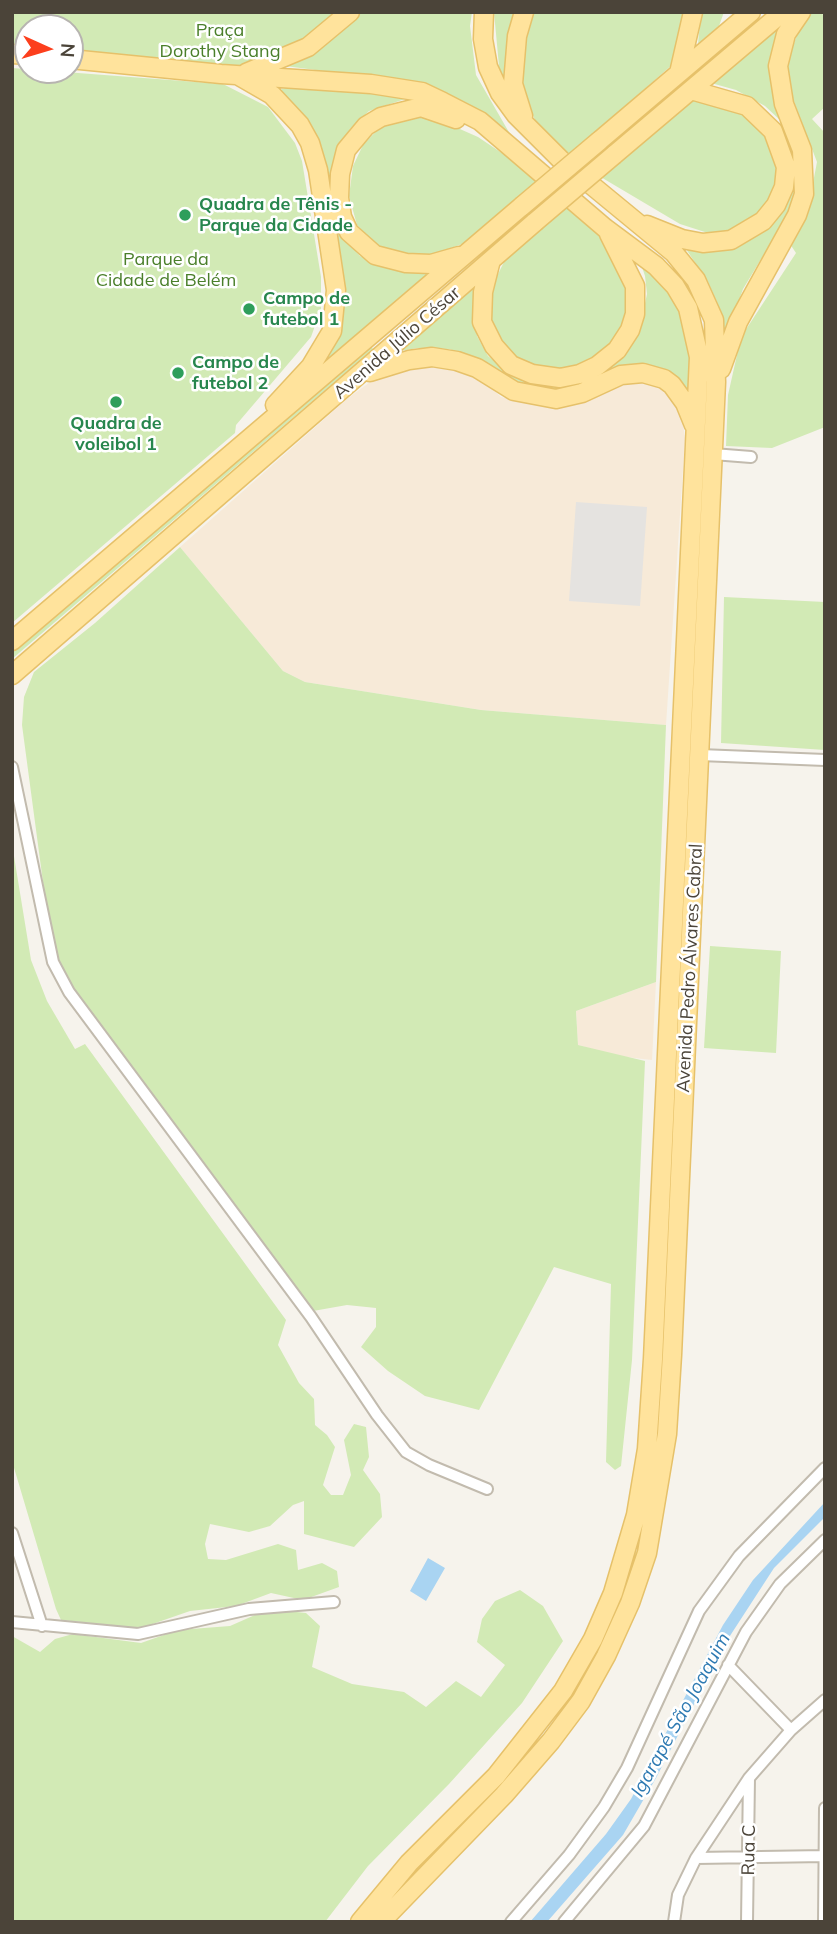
<!DOCTYPE html>
<meta charset="utf-8">
<style>
body{margin:0}
#map{position:relative;width:837px;height:1934px;overflow:hidden;background:#f6f3ec;font-family:Mulish,sans-serif}
canvas{display:block}
.frame{position:absolute;inset:0;border:14px solid #4b4439;pointer-events:none}
.north{position:absolute;left:14px;top:14px;width:70px;height:70px;box-sizing:border-box;background:#fff;border:2px solid #b7b4b0;border-radius:50%;rotate:94deg;font-size:19px;font-weight:700;line-height:28px;text-align:center;color:#4b4439}
.north::after{content:'';display:block;margin:auto;width:24px;height:32px;background:#fc3f1d;clip-path:polygon(50% 0,100% 100%,50% 72%,0 100%)}
</style>
<div id="map">
<canvas width="837" height="1934"></canvas>
<div class="frame"></div>
<div class="north">N</div>
</div>
<script>
const ctx = document.querySelector('canvas').getContext('2d');
ctx.lineJoin = 'round';
function paint(path, color) { ctx.fillStyle = color; ctx.fill(path, 'evenodd'); }
const poly = rows => new Path2D(rows.map(r => 'M' + r).join(''));
function trace(path, color, width, dash) { ctx.strokeStyle = color; ctx.lineWidth = width; ctx.lineCap = dash ? 'butt' : 'round'; ctx.setLineDash(dash || []); ctx.stroke(path); }
function label(font, color, halo, rows, align = 'center') {
  ctx.font = font + ' Mulish,sans-serif'; ctx.lineWidth = 5; ctx.setLineDash([]); ctx.textBaseline = 'middle'; ctx.strokeStyle = halo; ctx.fillStyle = color; for (const [text, x, y, turn = 0] of rows) {
    ctx.save(); ctx.translate(x, y); ctx.rotate((+turn || 0) * Math.PI / 180); ctx.textAlign = isNaN(turn) ? turn : align; if (halo) ctx.strokeText(text, 0, 0); ctx.fillText(text, 0, 0); ctx.restore();
  }
}
const commercial = poly([
 [417,366,449,368,477,375,501,397,550,406,632,378,658,383,681,408,685,439,666,725,481,710,305,682,283,671,180,547,347,399,381,374],
 [656,982,652,1060,617,1056,578,1045,576,1011]
]);
const green = poly([
 [12,12,347,12,293,52,247,63,225,73,70,59,70,28,28,28,28,55,12,53],
 [362,12,472,12,470,26,476,75,510,134,469,105,435,90,408,82,285,66,337,34],
 [494,12,516,12,510,29,508,78,500,77],
 [530,12,685,12,673,64,568,157,536,122,524,95,521,63,524,27],
 [701,12,724,12,719,26,698,44],
 [791,12,777,37,800,177,790,211,743,289,729,328,722,328,717,302,708,282,682,243,746,241,765,230,784,211,793,185,795,162,792,141,782,122,765,106,736,90,711,83],
 [813,12,822,12,825,22,825,107,812,119,825,133,825,427,772,448,726,446,728,395,741,337,796,253,788,241,808,209,817,162,788,86,788,58,804,18],
 [12,68,223,84,268,107,295,143,302,161,321,277,321,309,311,337,236,425,235,433,12,623],
 [285,88,382,93,405,99,369,111,351,128,337,148,331,172,333,199,345,239,360,256,391,267,432,271,320,368,338,321,308,122,280,90],
 [695,95,731,104,771,136,780,165,766,211,729,231,708,233,680,224,599,176],
 [412,116,444,122,478,137,542,180,465,243,434,254,409,256,378,249,357,225,349,196,353,166,363,145,381,126],
 [568,203,606,239,625,271,629,297,624,323,608,349,586,362,559,372,525,363,508,350,493,332,490,309,493,284,504,262],
 [638,255,672,294,688,334,691,398,672,374,650,365,628,364,591,381,558,390,530,389,480,360,449,349,418,348,393,352,479,278,475,302,477,336,488,356,514,376,569,383,639,331,647,294,645,276],
 [370,345,373,349,12,659,12,652],
 [180,547,283,671,305,682,481,710,666,725,656,982,576,1011,578,1045,645,1061,632,1360,621,1466,615,1470,606,1462,611,1284,554,1267,479,1410,425,1396,388,1371,361,1347,376,1327,376,1308,347,1305,313,1311,69,986,51,942,22,725,24,697,34,672,95,623],
 [724,597,825,602,825,750,721,743],
 [12,844,31,960,47,1001,75,1049,85,1044,286,1320,278,1345,299,1383,314,1399,315,1425,327,1435,335,1447,323,1485,331,1495,343,1495,351,1475,344,1440,354,1424,366,1427,369,1457,363,1470,380,1494,382,1517,354,1547,304,1534,304,1501,293,1505,270,1526,249,1532,210,1524,205,1544,208,1559,226,1560,278,1544,296,1550,298,1570,322,1563,337,1571,339,1587,303,1600,271,1593,236,1606,190,1611,141,1628,61,1620,56,1609,12,1461],
 [710,946,781,951,776,1053,704,1048],
 [520,1590,543,1606,563,1641,522,1703,449,1784,368,1866,325,1922,12,1922,12,1636,40,1652,55,1639,73,1634,141,1643,178,1630,230,1626,255,1615,287,1611,306,1613,320,1626,312,1667,352,1684,404,1692,426,1707,456,1681,481,1697,505,1665,477,1642,482,1619,495,1601]
]);
const parking = poly([
 [576,502,647,507,640,606,569,601]
]);
const water = poly([
 [825,1502,825,1517,774,1568,726,1642,656,1778,623,1835,547,1922,530,1922,606,1834,631,1799,723,1625,753,1580],
 [428,1558,445,1568,426,1601,410,1591]
]);
const minor = poly([
 [713,454,751,457],
 [700,755,825,760],
 [12,767,53,962,69,992,311,1317,377,1415,406,1452,429,1465,487,1489],
 [12,1533,42,1626],
 [12,1622,138,1634,249,1609,334,1602],
 [728,1665,791,1730],
 [696,1858,825,1856],
 [511,1922,569,1855,604,1807,627,1768,699,1611,739,1556,825,1468],
 [564,1922,644,1826,746,1632,780,1584,825,1540],
 [674,1922,678,1895,696,1858,749,1778,791,1730,825,1700],
 [747,1922,749,1778],
 [824,1922,825,1808]
]);
const primary = poly([
 [12,54,28,55],
 [70,59,221,74,371,84,422,92,443,102,480,121,605,228,656,266,675,286,688,308,699,357,653,1359,647,1449,636,1515,613,1593,593,1639,563,1691,496,1776,409,1863,360,1922],
 [246,73,308,47,350,12],
 [679,73,693,12],
 [239,76,272,95,300,125,310,143,318,170,336,290,332,331,311,366,275,405],
 [523,116,513,84,517,36,524,12],
 [456,119,421,107,381,117,366,126,346,150,340,174,339,198,342,217,349,232,375,255,406,263,431,264,459,256],
 [599,141,751,12],
 [614,155,783,12],
 [647,225,682,239,703,243,731,240,763,221,776,205,784,187,786,167,773,131,747,106,691,90],
 [491,260,483,292,482,322,494,346,511,365,532,374,560,378,580,374,597,366,617,350,630,330,635,314,635,286,609,234],
 [721,369,738,322,797,215,804,194,802,150,784,104,778,66,786,34,801,12],
 [370,372,409,360,432,357,457,361,477,368,514,391,556,399,582,393,621,375,643,373,664,379,672,385,685,403,694,425],
 [12,641,522,206],
 [12,675,535,222],
 [381,1922,504,1795,551,1741,581,1701,606,1656,630,1603,647,1553,667,1434,672,1355,716,382,714,320,696,280,674,253,561,160,516,115,500,93,488,67,483,39,484,12]
]);
const primaryBridge = poly([
 [522,206,599,141],
 [535,222,614,155]
]);
const markers = [
 [185,215,7,"#2e9e5b"],
 [249,309,7,"#2e9e5b"],
 [178,373,7,"#2e9e5b"],
 [116,402,7,"#2e9e5b"]
];
const parkNames = [
 ["Praça",220,31],
 ["Dorothy Stang",220,52],
 ["Parque da",166,260],
 ["Cidade de Belém",166,281]
];
const leisureNames = [
 ["Quadra de Tênis -",199,205],
 ["Parque da Cidade",199,226],
 ["Campo de",263,299],
 ["futebol 1",263,320],
 ["Campo de",192,363],
 ["futebol 2",192,384],
 ["Quadra de",116,424,"center"],
 ["voleibol 1",116,445,"center"]
];
const streetNames = [
 ["Avenida Júlio César",397,343,-41],
 ["Avenida Pedro Álvares Cabral",690,968,-87],
 ["Rua C",749,1850,-89]
];
const waterNames = [
 ["Igarapé São Joaquim",681,1715,-61]
];
paint(commercial, '#f7ead8');
paint(green, '#d2eab5');
paint(parking, '#e5e3e0');
paint(water, '#a9d4f2');
trace(minor, '#c2bbae', 14);
trace(primary, '#e6c16a', 21);
trace(minor, '#fff', 10);
trace(primary, '#ffe39c', 18);
trace(primaryBridge, '#e6c16a', 21, []);
trace(primaryBridge, '#ffe39c', 18);
for (const [x, y, r, color] of markers) { const dot = new Path2D(); dot.arc(x, y, r, 0, 2 * Math.PI); ctx.fillStyle = color; ctx.fill(dot); trace(dot, '#fff', 2.5); }
label('18px', '#4a7f2a', '#fff', parkNames);
label('bold 18px', '#27864d', '#fff', leisureNames, 'left');
label('18px', '#4b4439', '#fff', streetNames);
label('italic 19px', '#2e7ab2', '#fff', waterNames);
</script>
